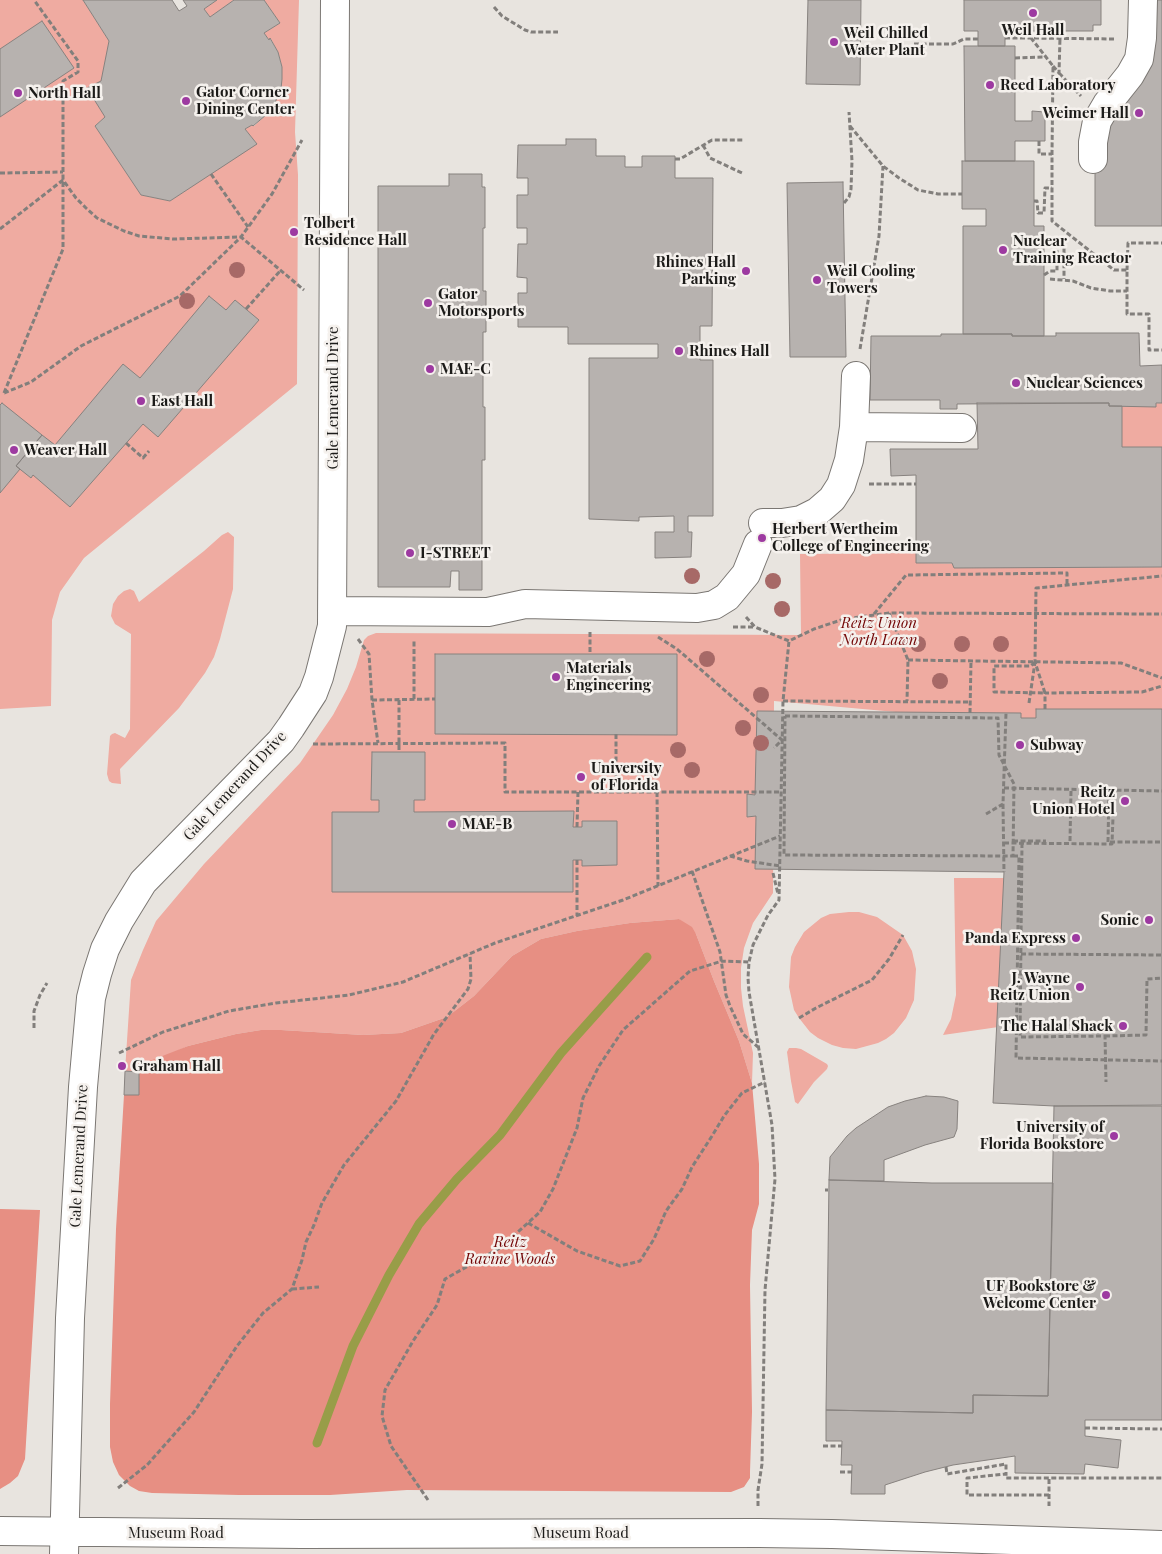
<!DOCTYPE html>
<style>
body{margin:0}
canvas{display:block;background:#e8e4df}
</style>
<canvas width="1162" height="1554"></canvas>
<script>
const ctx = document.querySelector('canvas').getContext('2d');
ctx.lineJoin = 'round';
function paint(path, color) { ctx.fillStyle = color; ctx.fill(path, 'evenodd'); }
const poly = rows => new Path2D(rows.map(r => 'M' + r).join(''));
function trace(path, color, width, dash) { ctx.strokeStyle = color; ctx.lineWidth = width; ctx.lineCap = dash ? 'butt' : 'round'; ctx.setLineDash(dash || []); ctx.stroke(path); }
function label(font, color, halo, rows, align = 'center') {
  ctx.font = font + ' "Playfair Display",serif'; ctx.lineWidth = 5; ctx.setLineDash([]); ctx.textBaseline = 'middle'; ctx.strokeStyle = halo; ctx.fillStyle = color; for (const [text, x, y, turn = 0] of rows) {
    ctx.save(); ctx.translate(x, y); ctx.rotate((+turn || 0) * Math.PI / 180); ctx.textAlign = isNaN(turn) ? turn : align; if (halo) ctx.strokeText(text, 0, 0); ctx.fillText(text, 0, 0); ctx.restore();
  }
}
const green = poly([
 [0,0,83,0,109,41,105,117,95,126,141,195,170,201,256,143,245,129,252,125,254,126,266,115,274,105,281,89,282,79,282,67,278,52,271,39,269,40,264,33,280,23,264,0,299,0,295,132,298,175,297,384,84,558,60,592,52,620,51,706,0,709],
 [217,0,234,0,210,17,204,9],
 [1162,403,1162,447,1122,447,1122,406],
 [228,532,234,537,233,589,220,639,214,657,205,673,179,708,120,769,121,784,112,783,109,781,107,774,110,736,112,734,115,733,125,738,130,729,131,634,115,624,111,616,113,604,118,596,124,591,130,589,134,591,139,602,204,551,222,535],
 [916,553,916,563,1162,567,1162,709,1036,709,1036,718,1021,718,1021,713,907,713,774,701,773,893,753,923,744,948,741,968,741,988,743,1006,753,1053,752,1083,739,1041,714,981,696,934,679,919,630,923,577,931,541,939,512,956,474,996,447,1017,401,1033,363,1035,281,1030,261,1030,236,1034,188,1046,141,1067,139,1072,125,1071,131,980,143,950,156,921,204,864,300,763,333,715,347,689,356,667,364,640,368,636,376,633,801,635,800,554],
 [954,878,1034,878,1033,1022,943,1035,951,1019,956,995],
 [849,912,859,912,877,917,903,935,912,951,916,969,914,1000,906,1018,894,1033,886,1039,878,1043,856,1049,843,1048,832,1045,818,1038,810,1032,799,1018,794,1010,789,987,791,957,795,947,804,932,821,918,830,914],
 [789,1048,796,1048,801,1049,827,1064,828,1066,827,1069,814,1082,798,1104,795,1102,791,1081,787,1052]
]);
const forest = poly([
 [679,919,692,927,696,934,714,981,739,1041,752,1083,759,1164,759,1204,752,1230,750,1285,752,1412,750,1472,750,1478,744,1487,731,1492,407,1490,330,1495,239,1495,152,1493,139,1491,130,1486,119,1475,113,1462,110,1447,110,1404,116,1229,124,1095,138,1095,139,1072,141,1067,147,1062,188,1046,236,1034,261,1030,281,1030,363,1035,401,1033,447,1017,474,996,512,956,541,939,577,931,630,923],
 [0,1209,40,1210,25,1459,18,1476,10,1483,0,1489]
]);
const stream = poly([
 [317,1443,353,1346,389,1275,419,1224,457,1179,500,1135,561,1053,647,957]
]);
const building = poly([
 [83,0,172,0,179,11,187,6,183,0,217,0,204,9,210,17,234,0,264,0,280,23,264,33,269,40,270,38,278,52,282,67,282,79,281,89,274,105,266,115,253,126,252,125,245,129,257,144,170,201,141,195,95,126,105,117,87,88,101,81,109,41,83,0],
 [808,0,861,0,860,85,806,84,808,0],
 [964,0,1101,0,1101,25,1093,25,1093,31,1005,31,1005,46,978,46,978,31,964,31,964,0],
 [1156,0,1162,0,1162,226,1095,226,1095,165,1156,0],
 [42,21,74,68,0,117,0,49,42,21],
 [964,46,1015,46,1015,121,1032,121,1032,111,1045,112,1045,141,1015,141,1015,161,965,161,964,46],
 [566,139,596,139,596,156,625,156,625,167,642,167,642,156,675,156,675,178,713,178,712,326,700,326,700,360,713,360,713,516,688,516,688,532,692,532,691,557,655,558,655,532,674,532,674,516,639,517,639,521,589,519,589,358,658,358,658,344,568,344,568,327,518,327,518,293,527,293,527,278,517,277,518,244,527,244,527,228,517,228,517,195,528,195,528,178,517,178,518,145,566,145,566,139],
 [962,161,1034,161,1034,226,1044,226,1044,336,1012,336,1012,334,963,334,963,226,986,226,986,209,962,209,962,161],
 [449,174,482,174,482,187,485,187,485,228,483,228,483,291,486,291,486,332,483,332,483,407,485,407,485,460,482,460,482,590,459,590,459,571,451,571,450,587,378,587,378,186,449,186,449,174],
 [843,182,846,357,790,357,787,183,843,182],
 [209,296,226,310,235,300,259,320,158,437,143,424,70,507,33,475,31,478,16,466,42,435,55,445,123,364,140,378,209,296],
 [1056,333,1139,333,1140,366,1162,365,1162,403,1156,403,1156,407,1109,406,1109,403,957,404,957,409,940,409,940,400,870,400,871,336,941,336,941,334,1012,334,1012,336,1056,336,1056,333],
 [2,403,42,435,16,466,20,469,0,493,0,405,2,403],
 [977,403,1109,403,1109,406,1122,406,1122,447,1162,447,1162,567,954,568,952,563,916,563,916,475,891,476,890,449,978,449,977,403],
 [435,654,677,654,677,735,435,734,435,654],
 [1036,709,1162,709,1162,1105,1054,1106,993,1103,1004,872,755,869,756,816,747,817,747,794,755,795,757,711,1021,713,1021,718,1036,718,1036,709],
 [372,752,425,752,425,800,414,800,414,812,574,811,573,827,582,827,582,821,617,821,617,865,582,866,582,860,573,860,573,892,332,892,332,812,379,812,379,800,371,800,372,752],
 [125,1071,139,1072,139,1095,124,1095,125,1071],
 [926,1096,944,1097,958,1101,957,1129,954,1137,925,1145,884,1160,884,1181,829,1180,830,1157,847,1136,856,1128,888,1107,905,1101,926,1096],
 [1054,1106,1162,1106,1162,1420,1085,1420,1085,1436,1121,1440,1118,1468,1085,1464,1084,1474,1015,1473,1015,1456,953,1465,925,1472,885,1485,885,1494,851,1494,852,1465,841,1465,842,1441,826,1441,826,1410,973,1413,973,1395,1048,1396,1054,1106],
 [829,1180,932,1183,1053,1183,1048,1396,973,1395,973,1413,826,1410,829,1180]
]);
const path = poly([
 [494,7,502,16,525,30,531,32,558,32],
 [1005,38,1031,38],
 [1114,39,1031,38,1053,66,1052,154,1052,221,1114,270,1127,270,1127,314,1149,314,1149,350,1162,350],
 [914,44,953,44,964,39,978,39],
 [1015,58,1045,57],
 [1053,66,1059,73,1060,38],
 [1059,73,1081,96],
 [850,126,883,166,899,178,918,190,938,194,962,194],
 [1039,141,1039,154,1052,154],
 [703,145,710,158,742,173],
 [675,159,680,159,712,140,744,140],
 [0,173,63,172],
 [211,174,248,227],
 [1034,201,1037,201,1038,213,1044,213,1045,188,1052,188],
 [844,203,849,197,851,189,852,161,849,112],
 [0,229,63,180,76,198,86,208,97,218,124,231,139,236,173,239,241,237,304,290],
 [1127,270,1128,243,1162,243],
 [1044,275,1050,271,1057,271,1057,244,1064,244,1064,279],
 [1050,279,1073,281,1091,288,1110,291,1127,291],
 [246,309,281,270],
 [860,349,879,236,883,166],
 [4,393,63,249,63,81,78,72,78,61,34,0],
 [4,393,31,382,81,346,180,296,241,237,272,194,302,140],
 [126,443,143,458,149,451],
 [869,484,916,484],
 [889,613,908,660,907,701],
 [874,614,906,575,1067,573,1067,585],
 [746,617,755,627,789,641,814,629,844,619,889,613,1162,614],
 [733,627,755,627],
 [590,632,590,654],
 [658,637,677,649,782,740,774,748],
 [358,639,369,654,372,700,378,743],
 [908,660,1121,663,1162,678],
 [1035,662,1031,666,994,666,994,692,1045,693,1035,662,1036,588,1162,576],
 [414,699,414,640],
 [372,700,435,699],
 [399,700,399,752],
 [783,701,970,702],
 [1045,709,1045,693,1142,692,1162,686],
 [970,713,971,661],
 [785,716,998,718,999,755,1014,784,1013,856,784,855,785,716],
 [616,734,616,792],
 [313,744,505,743,505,792,781,792],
 [1004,788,1162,791],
 [657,792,658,886],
 [1003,804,1004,872],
 [986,814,1003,804,1006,713],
 [577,827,578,792],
 [1013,841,1046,841],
 [1070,841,1071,791],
 [1108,842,1109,791],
 [1110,842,1162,842],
 [1004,843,1112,844,1114,790],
 [1022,843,1020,1037,1105,1036,1106,1082],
 [730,856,747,861,780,866],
 [1013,856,1019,856,1016,1058,1162,1061],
 [577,860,577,916],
 [692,871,720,952,726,995,730,1006,743,1034,758,1047],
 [773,873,778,894],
 [1021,954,1162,955],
 [799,1018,816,1008,872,980,889,959,903,935],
 [34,1028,34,1011,40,995,47,983],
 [1105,1036,1146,1035,1147,979,1162,978],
 [119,1053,163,1032,229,1011,276,1003,349,995,403,982,495,943,623,900,780,836],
 [825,1190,828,1190],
 [528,1223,577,1251,620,1266,640,1261,654,1239,666,1211,682,1189,692,1167,712,1136,724,1116,742,1093,765,1082],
 [292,1289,319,1287],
 [1085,1428,1162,1429],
 [823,1446,842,1446],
 [946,1467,947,1474,1006,1464,1006,1474],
 [840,1472,852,1472],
 [1049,1479,1049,1506],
 [118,1488,147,1465,194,1412,237,1346,263,1313,292,1289,302,1260,306,1242,314,1225,322,1203,337,1177,344,1165,396,1101,434,1034,468,989,471,979,470,954],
 [1049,1495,967,1495,967,1478,1006,1474,1006,1478,1162,1478],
 [428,1500,391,1446,382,1416,385,1390,413,1341,437,1305,445,1279,500,1248,540,1212,553,1189,577,1128,583,1098,599,1066,623,1030,690,971,722,961,749,962],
 [758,1506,758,1490,762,1464,765,1290,775,1179,772,1125,749,992,748,978,749,962,753,945,768,915,779,900,783,701,789,641]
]);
const minor = poly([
 [1093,159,1093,142,1097,121,1107,104,1130,75,1139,59,1142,38,1143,0],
 [854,427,962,428],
 [763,523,782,523,801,520,817,512,832,499,841,485,849,460,854,427,856,376],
 [332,611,488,612,525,604,697,608,714,605,727,597,746,574,758,544],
 [0,1531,302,1534,759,1533,832,1534,1162,1545],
 [64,1554,70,1318,83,1087,91,998,97,974,105,949,119,921,143,882,281,741,291,727,313,693,319,677,332,626,335,0]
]);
const pathBridge = poly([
 [1029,703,1035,662]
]);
const trees = [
 [237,270],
 [187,301],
 [692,576],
 [773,581],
 [782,609],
 [918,644],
 [962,644],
 [1001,644],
 [707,659],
 [940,681],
 [761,695],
 [743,728],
 [761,743],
 [678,750],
 [692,770]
];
const markers = [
 [1033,13,5,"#9d3aa1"],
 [834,42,5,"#9d3aa1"],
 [990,85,5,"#9d3aa1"],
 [18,93,5,"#9d3aa1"],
 [186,101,5,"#9d3aa1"],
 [1139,113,5,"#9d3aa1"],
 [294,232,5,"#9d3aa1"],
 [1003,250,5,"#9d3aa1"],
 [746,271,5,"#9d3aa1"],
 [817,280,5,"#9d3aa1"],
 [428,303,5,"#9d3aa1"],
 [679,351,5,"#9d3aa1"],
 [430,369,5,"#9d3aa1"],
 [1016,383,5,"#9d3aa1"],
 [141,401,5,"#9d3aa1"],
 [14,450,5,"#9d3aa1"],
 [762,538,5,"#9d3aa1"],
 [410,553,5,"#9d3aa1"],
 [556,677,5,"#9d3aa1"],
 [1020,745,5,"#9d3aa1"],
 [581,777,5,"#9d3aa1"],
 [1125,801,5,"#9d3aa1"],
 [452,824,5,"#9d3aa1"],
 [1149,920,5,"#9d3aa1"],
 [1076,938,5,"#9d3aa1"],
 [1080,987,5,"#9d3aa1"],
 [1123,1026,5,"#9d3aa1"],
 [122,1066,5,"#9d3aa1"],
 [1114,1136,5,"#9d3aa1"],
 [1106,1295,5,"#9d3aa1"]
];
const poiNames = [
 ["Weil Hall",1033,30,"center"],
 ["Weil Chilled",844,33],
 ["Water Plant",844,50],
 ["Reed Laboratory",1000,85],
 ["Gator Corner",196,92],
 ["Dining Center",196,109],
 ["North Hall",28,93],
 ["Weimer Hall",1129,113,"right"],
 ["Tolbert",304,223],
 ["Residence Hall",304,240],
 ["Nuclear",1013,241],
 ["Training Reactor",1013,258],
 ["Rhines Hall",736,262,"right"],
 ["Parking",736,279,"right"],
 ["Weil Cooling",827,271],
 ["Towers",827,288],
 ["Gator",438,294],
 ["Motorsports",438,311],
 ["Rhines Hall",689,351],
 ["MAE-C",440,369],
 ["Nuclear Sciences",1026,383],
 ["East Hall",151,401],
 ["Weaver Hall",24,450],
 ["Herbert Wertheim",772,529],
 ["College of Engineering",772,546],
 ["I-STREET",420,553],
 ["Materials",566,668],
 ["Engineering",566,685],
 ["Subway",1030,745],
 ["University",591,768],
 ["of Florida",591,785],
 ["Reitz",1115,792,"right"],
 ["Union Hotel",1115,809,"right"],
 ["MAE-B",462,824],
 ["Sonic",1139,920,"right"],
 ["Panda Express",1066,938,"right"],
 ["J. Wayne",1070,978,"right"],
 ["Reitz Union",1070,995,"right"],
 ["The Halal Shack",1113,1026,"right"],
 ["Graham Hall",132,1066],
 ["University of",1104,1127,"right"],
 ["Florida Bookstore",1104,1144,"right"],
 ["UF Bookstore &",1096,1286,"right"],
 ["Welcome Center",1096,1303,"right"]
];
const streetNames = [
 ["Gale Lemerand Drive",333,398,-90],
 ["Gale Lemerand Drive",235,786,-47],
 ["Gale Lemerand Drive",79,1156,-87],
 ["Museum Road",176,1533],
 ["Museum Road",581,1533]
];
const parkNames = [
 ["Reitz Union",879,623],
 ["North Lawn",879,640],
 ["Reitz",510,1242],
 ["Ravine Woods",510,1259]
];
paint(green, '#efaba1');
paint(forest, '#e78f83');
trace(stream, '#989d48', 9);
paint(building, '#b7b2af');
trace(building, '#87827f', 1);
trace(minor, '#7b7773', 30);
trace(path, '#827f7c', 3, [5, 2.5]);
trace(minor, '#fff', 28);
trace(pathBridge, '#827f7c', 3, [5, 2.5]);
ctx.fillStyle = '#a76967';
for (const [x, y] of trees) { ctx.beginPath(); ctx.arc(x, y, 8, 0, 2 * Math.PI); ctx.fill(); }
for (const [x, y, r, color] of markers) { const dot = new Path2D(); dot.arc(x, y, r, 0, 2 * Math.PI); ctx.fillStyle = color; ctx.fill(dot); trace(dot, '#f5f1ed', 2); }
label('bold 15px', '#1c1b19', '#f5f1ed', poiNames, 'left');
label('15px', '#1c1b19', '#f5f1ed', streetNames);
label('italic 15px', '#720505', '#f5f1ed', parkNames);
</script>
